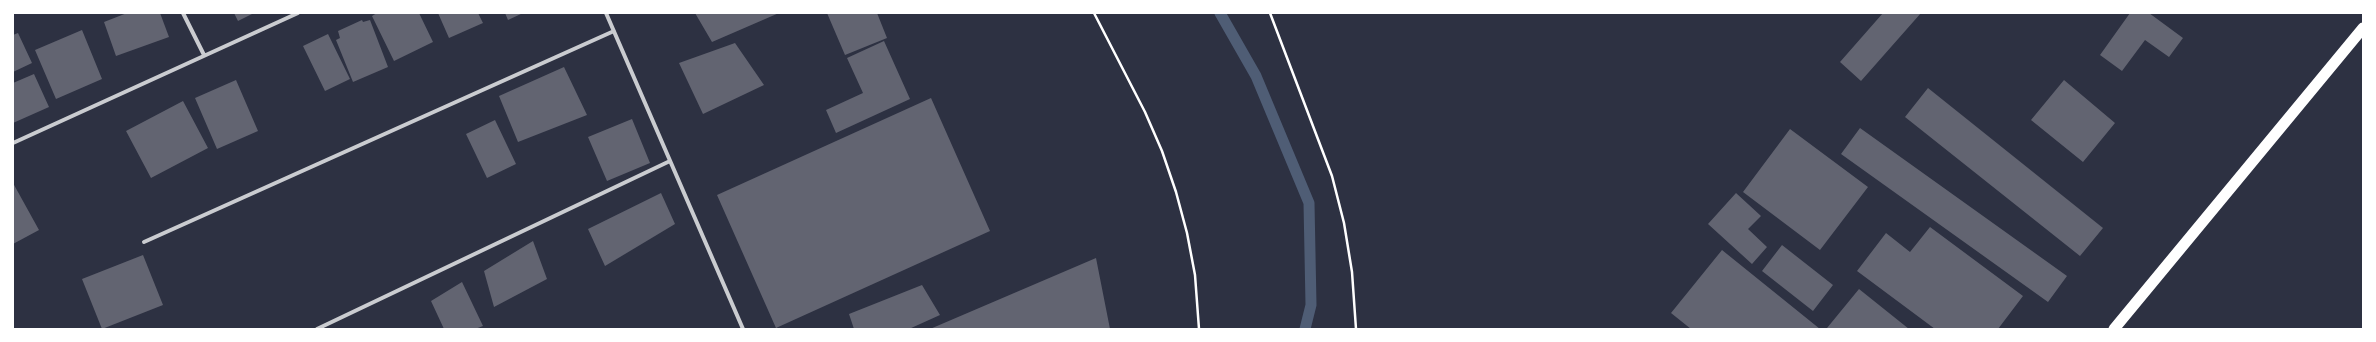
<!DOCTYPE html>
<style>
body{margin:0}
#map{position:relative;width:2376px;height:342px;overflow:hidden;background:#2d3142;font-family:Inter,sans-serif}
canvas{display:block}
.frame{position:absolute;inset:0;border:14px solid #fff;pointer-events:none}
</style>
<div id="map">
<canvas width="2376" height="342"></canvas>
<div class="frame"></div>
</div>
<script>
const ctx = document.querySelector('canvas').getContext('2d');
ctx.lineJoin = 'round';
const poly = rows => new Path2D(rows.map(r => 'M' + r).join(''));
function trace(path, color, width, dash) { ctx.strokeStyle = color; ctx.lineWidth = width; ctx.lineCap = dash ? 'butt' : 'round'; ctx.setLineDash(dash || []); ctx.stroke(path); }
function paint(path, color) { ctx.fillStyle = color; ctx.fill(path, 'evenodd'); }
const stream = poly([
 [1220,13,1256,76,1309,203,1311,305,1305,329]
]);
const building = poly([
 [127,13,160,13,169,37,116,56,104,22],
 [234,13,254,13,238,21],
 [377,13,419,13,433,42,394,61,372,16],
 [438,13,478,13,483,23,449,38],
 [505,13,523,13,508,20],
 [695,13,779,13,712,42],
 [827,13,877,13,887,38,845,55],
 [1883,13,1921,13,1861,81,1840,62],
 [2130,13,2149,13,2183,38,2169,57,2145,40,2122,71,2100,55],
 [362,20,363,22,370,20,388,67,353,82,336,40,340,38,338,31],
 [82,30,102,79,56,99,35,50],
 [18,33,32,63,13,72,13,35],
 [328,34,350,79,325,91,303,46],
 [884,41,910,99,836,133,826,110,863,93,847,58],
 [735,43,764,85,703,114,679,63],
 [564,67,587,115,518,142,499,96],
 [34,74,49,107,13,123,13,83],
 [236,80,258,131,217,149,195,98],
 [2064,80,2115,123,2083,162,2031,120],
 [1928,88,2103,228,2080,256,1905,117],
 [931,98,990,231,776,328,717,195],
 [183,101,208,148,151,178,126,131],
 [632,119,650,163,607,181,588,137],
 [495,120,516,164,487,178,466,134],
 [1860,128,2067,276,2048,302,1841,154],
 [1790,129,1868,187,1820,250,1743,192],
 [13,183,39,230,13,244],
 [661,193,675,224,605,266,588,229],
 [1736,193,1761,216,1748,229,1767,247,1752,264,1708,224],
 [1930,227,2023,296,1998,329,1935,329,1857,271,1886,233,1910,252],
 [533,241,547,279,494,307,484,271],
 [1782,245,1833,285,1813,311,1762,271],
 [1722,250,1820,329,1691,329,1671,313],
 [143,255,163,305,102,329,82,279],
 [1096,258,1110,329,930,329],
 [462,282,483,326,475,329,444,329,431,301],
 [922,285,940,315,909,329,854,329,849,314],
 [1859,289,1909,329,1827,328]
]);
const path = poly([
 [1094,13,1145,112,1162,151,1176,192,1187,233,1195,275,1199,329],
 [1270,13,1332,176,1344,223,1352,272,1356,329]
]);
const minor = poly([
 [183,13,204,55],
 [606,13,743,329],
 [13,143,298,13],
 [144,242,614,31],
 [317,329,670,161]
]);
const trunk = poly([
 [2114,329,2363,28]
]);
trace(stream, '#4f5d75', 11);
paint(building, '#626471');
trace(path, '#fff', 2.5);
trace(minor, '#caccd0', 4);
trace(trunk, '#fff', 11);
</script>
